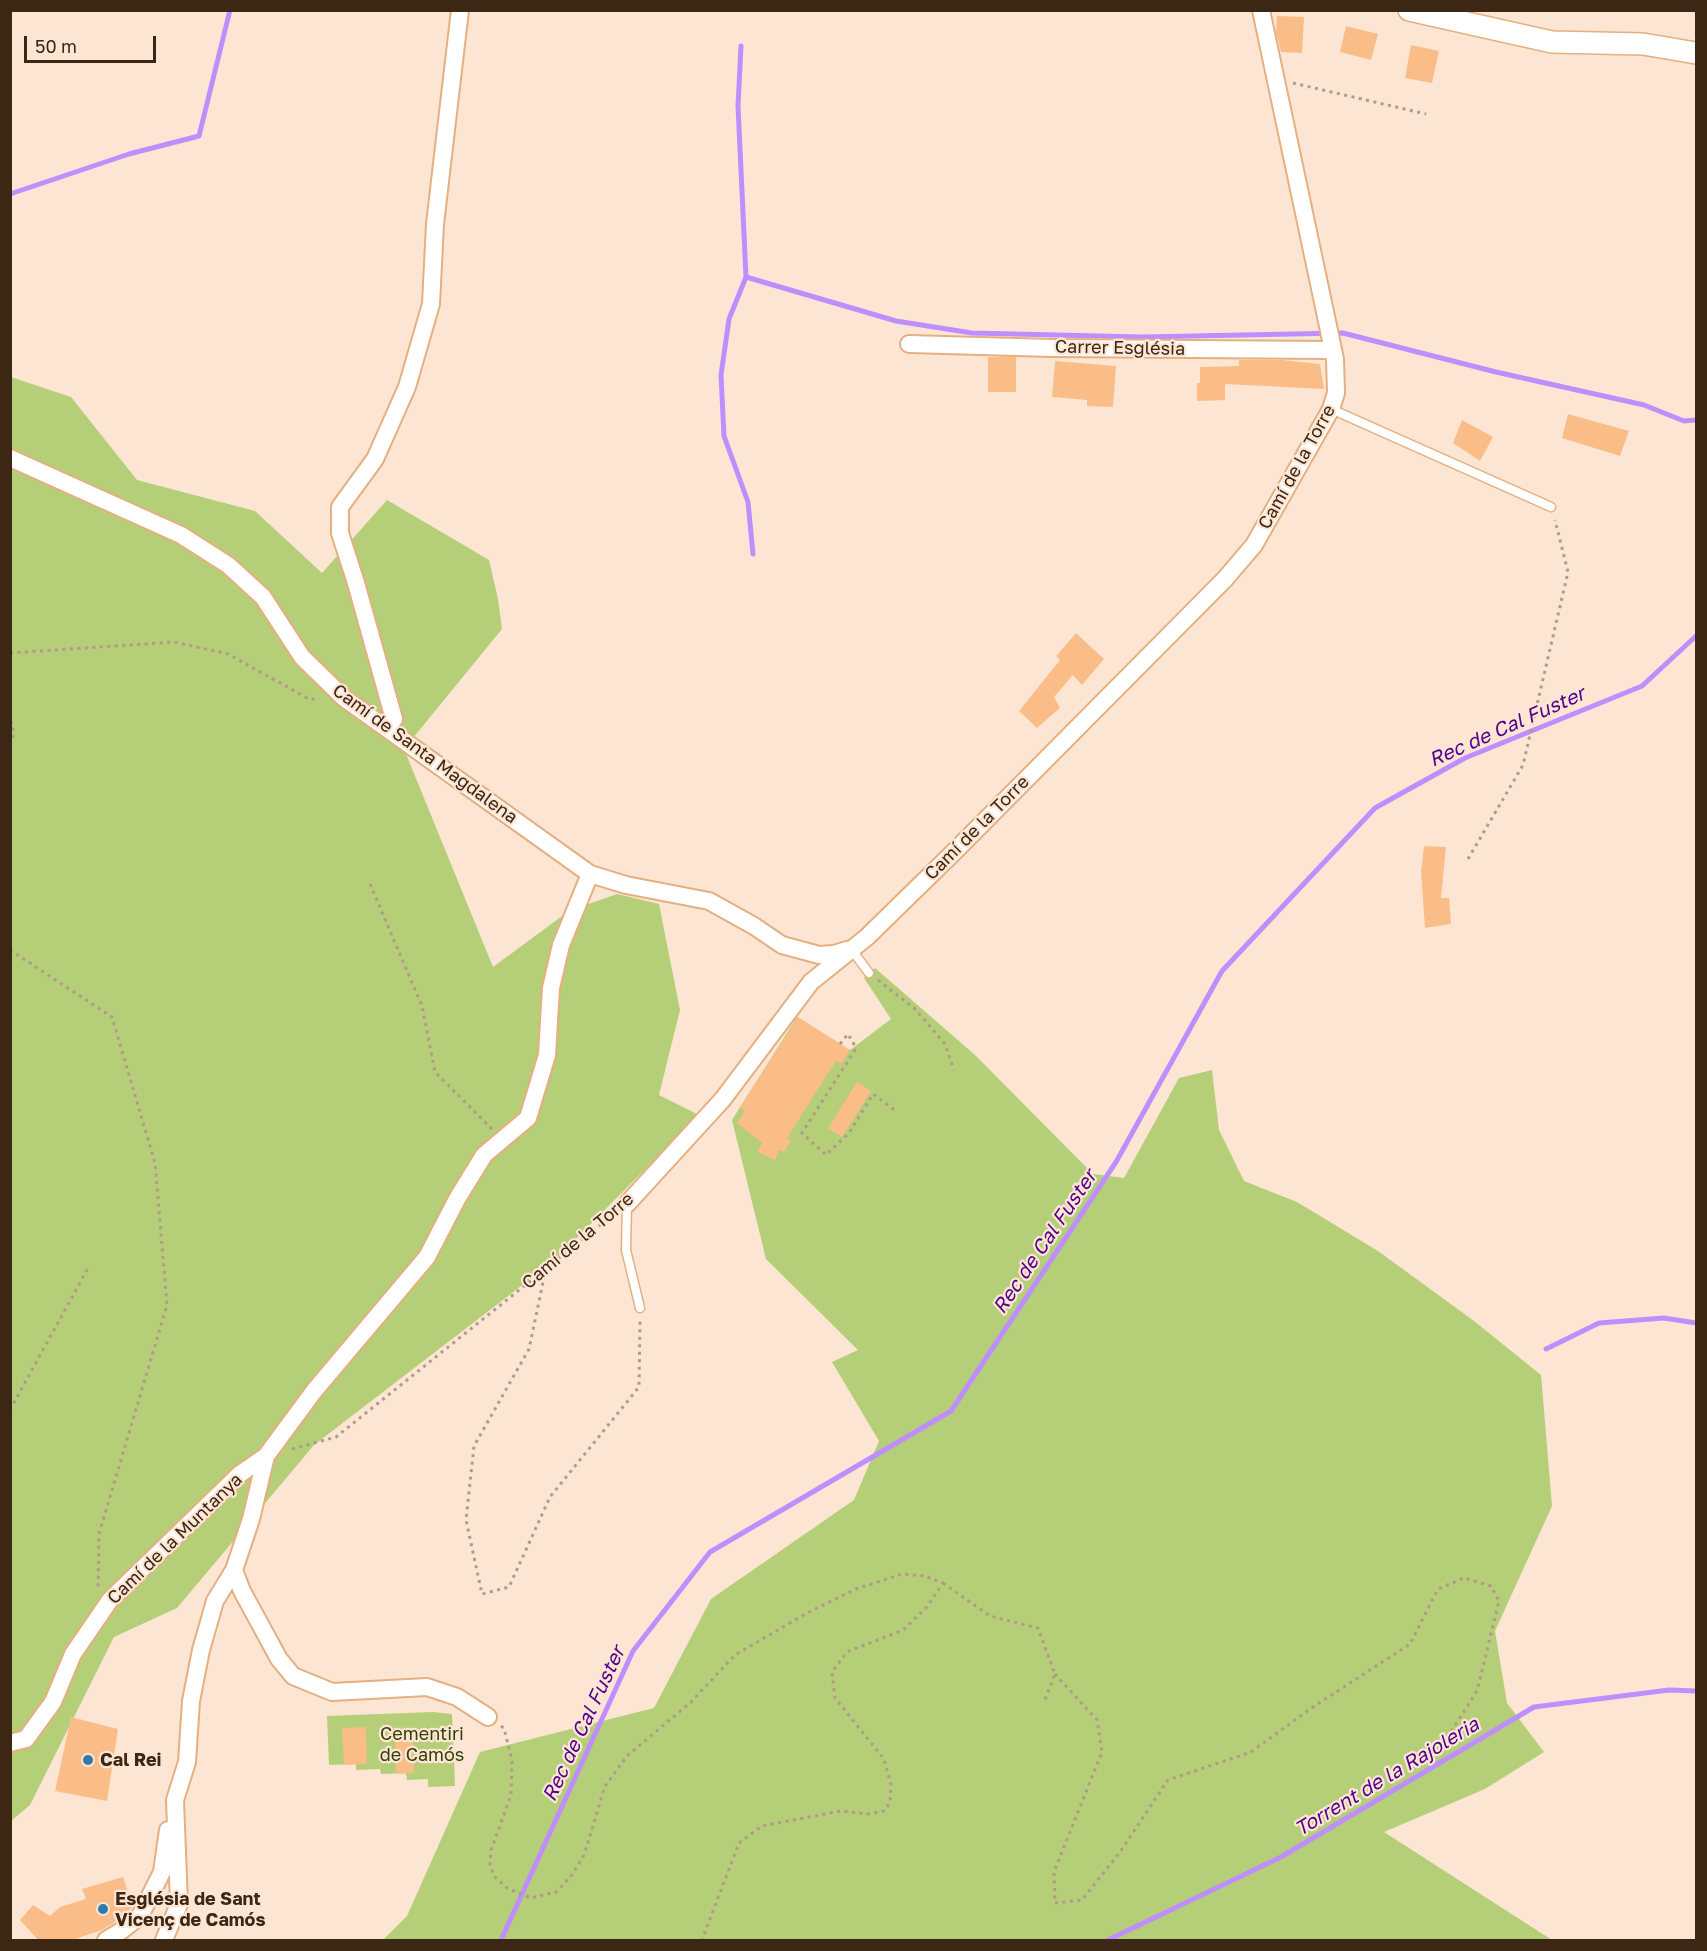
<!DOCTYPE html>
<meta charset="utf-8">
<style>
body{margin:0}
#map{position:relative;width:1707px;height:1951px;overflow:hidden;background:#fce6d3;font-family:"Golos Text",sans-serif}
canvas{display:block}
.frame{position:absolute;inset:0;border:12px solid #3c2714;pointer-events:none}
.scale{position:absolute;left:24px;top:36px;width:132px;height:27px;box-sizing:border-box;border:3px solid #3c2714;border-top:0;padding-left:8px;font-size:18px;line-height:21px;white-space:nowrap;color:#3c2714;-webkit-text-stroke:4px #fce6d3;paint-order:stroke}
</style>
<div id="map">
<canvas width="1707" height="1951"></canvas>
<div class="frame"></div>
<div class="scale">50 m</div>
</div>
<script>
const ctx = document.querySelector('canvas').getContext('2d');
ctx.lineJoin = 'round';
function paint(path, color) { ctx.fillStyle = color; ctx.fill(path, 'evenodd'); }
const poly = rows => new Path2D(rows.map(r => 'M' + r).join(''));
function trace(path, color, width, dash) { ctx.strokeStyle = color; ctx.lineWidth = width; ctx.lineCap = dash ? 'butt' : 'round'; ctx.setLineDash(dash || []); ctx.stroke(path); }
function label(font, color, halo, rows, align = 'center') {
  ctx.font = font + ' "Golos Text",sans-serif'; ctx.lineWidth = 4.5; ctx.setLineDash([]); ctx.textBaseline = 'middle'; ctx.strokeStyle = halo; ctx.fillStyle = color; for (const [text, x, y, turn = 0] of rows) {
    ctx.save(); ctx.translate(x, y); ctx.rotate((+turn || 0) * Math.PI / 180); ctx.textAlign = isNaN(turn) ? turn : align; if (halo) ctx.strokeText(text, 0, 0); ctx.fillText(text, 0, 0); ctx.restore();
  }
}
const green = poly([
 [11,377,71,397,137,480,255,511,322,573,387,500,489,560,498,599,502,629,404,749,493,967,569,911,617,894,659,904,680,1010,659,1095,699,1115,555,1260,314,1445,177,1608,114,1637,30,1805,11,1821],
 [875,968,975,1055,1093,1174,1124,1178,1179,1078,1212,1070,1219,1130,1244,1181,1297,1202,1378,1251,1474,1321,1541,1375,1552,1506,1495,1631,1507,1703,1544,1752,1485,1789,1384,1832,1552,1940,383,1940,407,1916,480,1752,654,1708,711,1599,854,1500,879,1441,832,1362,858,1350,766,1259,732,1120,797,1017,850,1050,891,1019,864,978],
 [433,1712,452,1714,455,1786,428,1787,428,1779,407,1780,406,1773,381,1774,380,1769,356,1770,356,1764,329,1765,327,1716]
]);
const stream = poly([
 [741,46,738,106,746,277,729,319,721,375,724,436,748,502,753,554],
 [10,194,129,154,199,136,230,10],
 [746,277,896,321,972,333,1142,337,1343,333,1496,372,1644,405,1684,421,1696,420],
 [1546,1349,1599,1323,1664,1318,1696,1323],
 [501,1940,633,1651,710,1552,951,1411,1116,1162,1222,971,1375,808,1465,758,1642,686,1696,636],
 [1108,1940,1281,1857,1534,1707,1669,1690,1696,1691]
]);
const building = poly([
 [1277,16,1304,17,1302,53,1281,52,1276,32],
 [1346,26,1378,34,1371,60,1340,52],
 [1411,45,1439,51,1432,83,1405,78],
 [988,357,1016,357,1016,392,988,392],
 [1239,360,1282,360,1320,364,1324,389,1225,384,1225,400,1197,401,1197,383,1200,383,1200,367,1239,366],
 [1055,361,1116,366,1113,407,1087,406,1087,400,1052,397],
 [1568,414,1629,431,1620,456,1562,438],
 [1462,420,1493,437,1480,461,1453,443],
 [1076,633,1104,659,1082,685,1073,675,1054,697,1060,708,1037,728,1019,711,1060,660,1056,656],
 [1424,846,1446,847,1441,898,1449,898,1451,924,1425,928,1421,872],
 [798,1017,850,1050,841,1064,836,1061,787,1138,791,1141,784,1152,779,1150,775,1160,758,1152,762,1143,737,1123,745,1111,740,1107],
 [857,1082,871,1091,842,1137,828,1128],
 [71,1717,118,1729,107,1801,55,1791],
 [366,1727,367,1764,344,1765,342,1728],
 [395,1739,413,1739,414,1773,396,1774],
 [123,1877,133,1907,115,1922,102,1930,69,1941,39,1941,20,1920,33,1905,50,1916,60,1907,86,1899,82,1889]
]);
const path = poly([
 [1293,83,1426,114],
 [10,653,174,642,228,654,309,699,319,699],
 [10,723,13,723,13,739,10,740],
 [1468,859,1523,765,1568,572,1555,520],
 [370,884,422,1006,435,1072,492,1129],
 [10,950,112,1017,155,1163,167,1305,99,1534,98,1589],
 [878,980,915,1009,945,1044,954,1070],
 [840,1044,848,1034,855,1046,855,1050,802,1133,826,1155,849,1133,873,1094,896,1111],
 [546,1268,529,1349,474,1446,466,1520,482,1594,509,1587,550,1497,639,1387,640,1320],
 [10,1410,88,1268],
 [292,1449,336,1437,614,1214],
 [943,1583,990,1616,1038,1628,1055,1674,1044,1702],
 [1055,1674,1097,1720,1102,1752,1054,1872,1055,1903,1082,1900,1120,1852,1168,1780,1251,1752,1310,1709,1410,1644,1438,1589,1464,1578,1491,1586,1499,1601,1477,1691,1436,1755],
 [501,1726,504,1728,512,1761,511,1795,491,1850,490,1864,494,1876,507,1888,531,1898,556,1892,572,1875,584,1855,605,1786,628,1755,691,1702,735,1655,807,1613,856,1589,902,1574,925,1576,943,1583,927,1607,903,1630,847,1652,832,1672,835,1698,884,1759,891,1785,890,1803,884,1811,867,1814,841,1811,762,1826,739,1843,702,1940]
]);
const service = poly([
 [1331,409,1551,507],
 [851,949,869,973],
 [627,1204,626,1250,640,1308]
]);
const minor = poly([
 [909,344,1052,348,1331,350],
 [10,458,181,535,228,565,263,597,302,657,344,698,590,874,626,885,709,901,754,926,782,945,819,955,834,954,847,950],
 [387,728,394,719,356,583,340,533,340,507,375,459,407,387,431,304,435,224,460,10],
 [627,1204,723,1099,811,982,867,937,956,850,1225,579,1254,545,1331,409,1336,393,1335,359,1261,10],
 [234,1570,242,1591,279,1659,293,1676,332,1692,427,1687,457,1697,488,1717],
 [10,1743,26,1739,53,1702,73,1654,110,1600,240,1474,266,1456],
 [106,1940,121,1931,140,1916,162,1872,168,1830],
 [164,1940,179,1904,175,1800,187,1762,191,1701,201,1650,215,1601,234,1570,251,1519,266,1456,314,1391,427,1257,457,1199,484,1155,528,1118,547,1055,551,988,561,945,590,874]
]);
const tertiary = poly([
 [1409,10,1552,42,1643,44,1696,53]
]);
const markers = [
 [88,1760,6,"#2e7aad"],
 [103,1909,6,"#2e7aad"]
];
const streetNames = [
 ["Carrer Església",1120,348,1],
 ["Camí de la Torre",1297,467,-61],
 ["Camí de Santa Magdalena",425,754,36],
 ["Camí de la Torre",977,828,-45],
 ["Camí de la Torre",578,1241,-40],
 ["Camí de la Muntanya",175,1539,-44]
];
const parkNames = [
 ["Cementiri",422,1734],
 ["de Camós",422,1755]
];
const poiNames = [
 ["Cal Rei",100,1760],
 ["Església de Sant",115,1899],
 ["Vicenç de Camós",115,1920]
];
const waterNames = [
 ["Rec de Cal Fuster",1507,727,-24],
 ["Rec de Cal Fuster",1045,1242,-56],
 ["Rec de Cal Fuster",584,1724,-65],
 ["Torrent de la Rajoleria",1387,1777,-31]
];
paint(green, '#b5ce78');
trace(stream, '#be8eff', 5);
paint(building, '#fabd88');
trace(service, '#e5af80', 11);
trace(minor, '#e5af80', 20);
trace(tertiary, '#e5af80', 24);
trace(path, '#b19b88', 3, [3, 4.5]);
trace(service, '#fff', 8);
trace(minor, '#fff', 16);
trace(tertiary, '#fff', 21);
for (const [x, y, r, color] of markers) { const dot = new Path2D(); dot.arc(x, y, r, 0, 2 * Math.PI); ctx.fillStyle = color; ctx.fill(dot); trace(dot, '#fce6d3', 2); }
label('18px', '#3c2714', '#fce6d3', streetNames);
label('18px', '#323f07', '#fce6d3', parkNames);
label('bold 18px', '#3c2714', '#fce6d3', poiNames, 'left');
label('italic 20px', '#53008f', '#fce6d3', waterNames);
</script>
